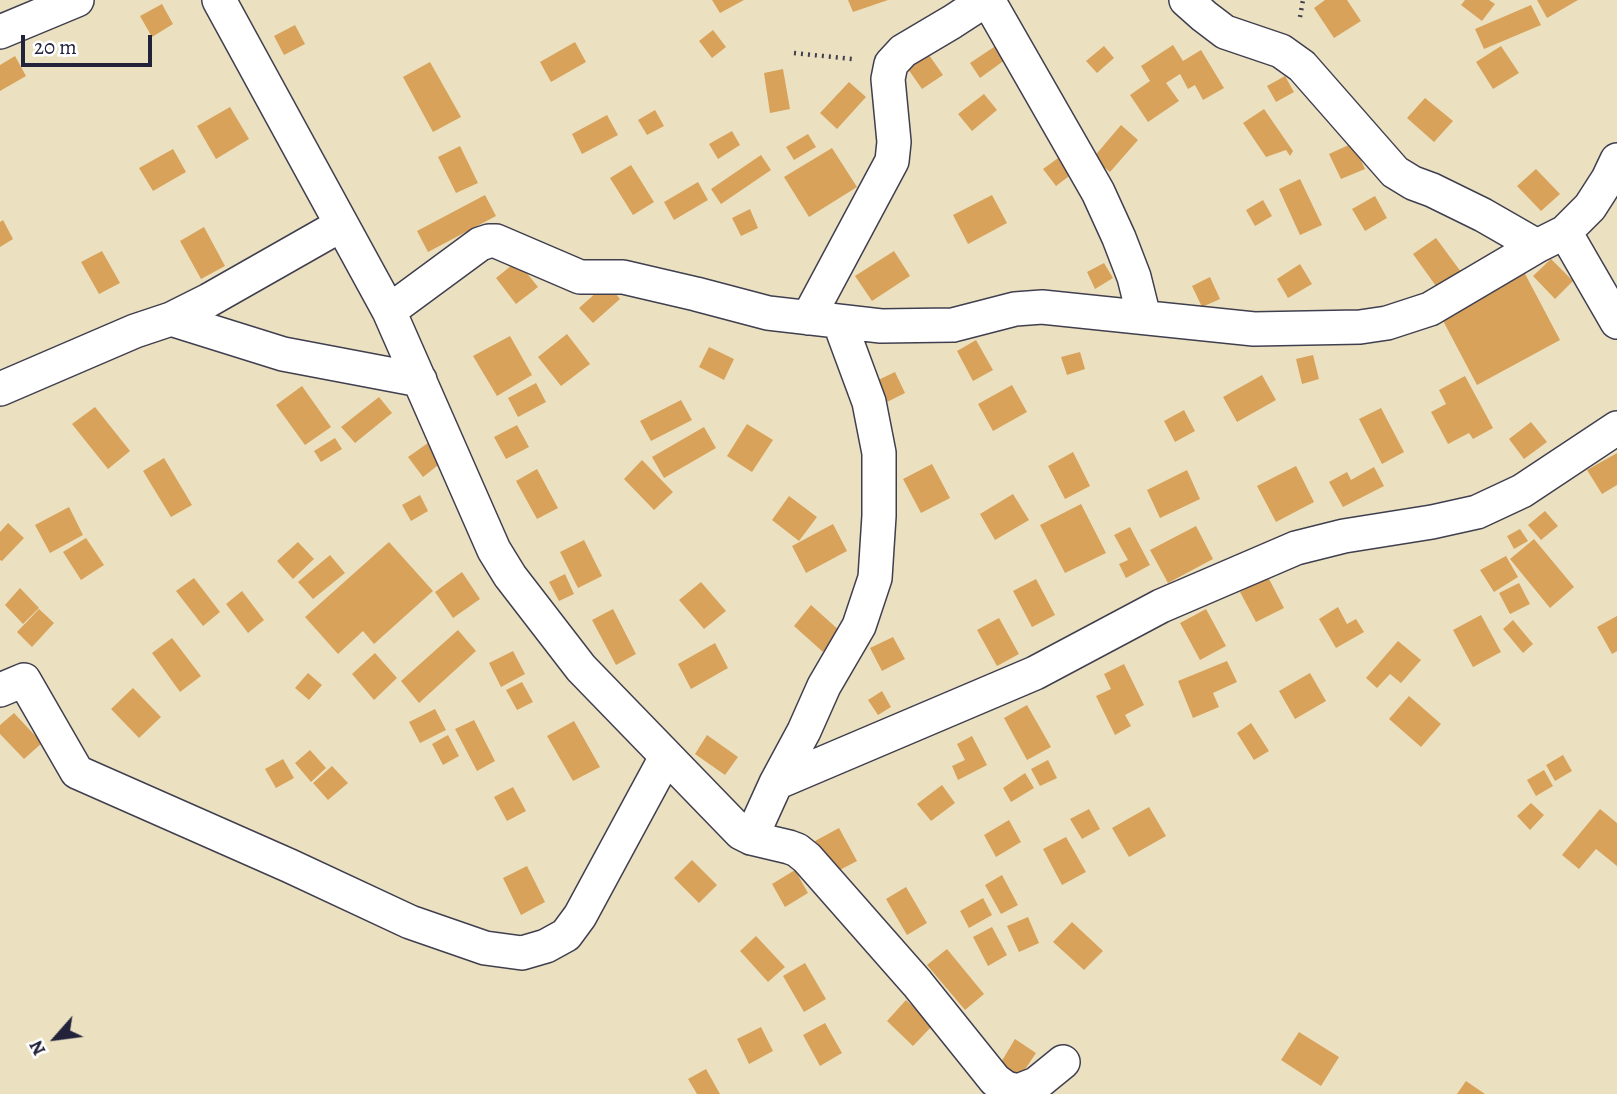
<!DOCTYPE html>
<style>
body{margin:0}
#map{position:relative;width:1617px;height:1094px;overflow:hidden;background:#ebe1c0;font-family:Alegreya,serif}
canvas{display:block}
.north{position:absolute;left:21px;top:1003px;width:70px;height:70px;-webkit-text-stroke:5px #fff;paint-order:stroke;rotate:242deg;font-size:19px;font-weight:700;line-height:28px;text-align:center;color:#22223b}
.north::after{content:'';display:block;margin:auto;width:24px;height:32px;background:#22223b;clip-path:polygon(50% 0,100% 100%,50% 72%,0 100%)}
.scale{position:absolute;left:21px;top:35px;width:131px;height:32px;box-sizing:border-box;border:4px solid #22223b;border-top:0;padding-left:9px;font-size:21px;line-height:24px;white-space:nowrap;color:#22223b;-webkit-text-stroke:5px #fff;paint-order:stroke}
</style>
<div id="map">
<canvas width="1617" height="1094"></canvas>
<div class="north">N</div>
<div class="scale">20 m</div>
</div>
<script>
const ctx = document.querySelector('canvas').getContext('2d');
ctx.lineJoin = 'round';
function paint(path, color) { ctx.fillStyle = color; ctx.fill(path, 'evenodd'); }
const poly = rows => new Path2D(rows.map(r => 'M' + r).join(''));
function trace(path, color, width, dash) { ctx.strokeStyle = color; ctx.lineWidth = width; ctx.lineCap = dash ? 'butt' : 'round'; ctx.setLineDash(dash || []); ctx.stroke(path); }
const building = poly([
 [712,0,744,0,720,13],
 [848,0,888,0,853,12],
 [1325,0,1347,0,1361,21,1334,38,1314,8],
 [1465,0,1489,0,1495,4,1482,21,1461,5],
 [1537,0,1578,0,1547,18],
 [162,4,173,24,152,37,140,16],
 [1531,5,1541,25,1484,49,1475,29],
 [295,25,305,44,284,55,274,36],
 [713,30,726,47,712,58,699,41],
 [575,42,586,62,551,82,540,62],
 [1000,43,1009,57,980,78,970,63],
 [1173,45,1183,61,1201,50,1224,88,1203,100,1195,85,1188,89,1180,74,1166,83,1179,101,1148,122,1130,95,1150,81,1141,66],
 [1104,46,1114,58,1097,73,1086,61],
 [1501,46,1519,73,1493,89,1476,62],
 [929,55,943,75,922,89,908,69],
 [15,56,26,76,0,91,0,65],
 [430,62,461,117,433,132,403,77],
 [783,69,790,109,770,113,764,73],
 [1285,76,1294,92,1276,102,1267,86],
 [849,82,866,97,837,129,820,113],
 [984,94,997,110,972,131,958,114],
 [1425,98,1453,121,1434,142,1407,118],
 [230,107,249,139,216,159,197,126],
 [1264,109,1293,151,1290,156,1286,150,1266,157,1243,123],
 [655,110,664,126,647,135,638,120],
 [607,115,618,135,582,154,572,134],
 [1121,125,1138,140,1110,172,1093,158],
 [732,131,740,145,718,159,709,144],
 [808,134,816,147,794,160,786,147],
 [1353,143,1365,169,1341,179,1329,154],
 [460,146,478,183,456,193,438,157],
 [832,148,857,187,809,217,784,177],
 [173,149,186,172,153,191,139,168],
 [761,155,771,170,721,204,711,189],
 [1061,156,1073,173,1056,186,1043,169],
 [631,165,654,202,633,215,610,178],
 [1536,169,1560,194,1541,211,1517,186],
 [1300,179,1322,225,1300,235,1279,189],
 [698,182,708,200,674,220,664,202],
 [485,195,496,216,428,252,417,231],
 [992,195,1007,223,968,244,953,215],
 [1375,196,1387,218,1365,231,1352,209],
 [1263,200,1272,216,1255,226,1246,210],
 [750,209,758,228,741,236,732,218],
 [3,220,13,239,0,247,0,222],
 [204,227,225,266,201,279,180,241],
 [1436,238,1464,276,1441,293,1413,254],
 [102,251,120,283,99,294,81,262],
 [894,251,910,276,872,301,855,276],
 [1551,259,1573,281,1555,299,1533,276],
 [517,261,538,287,516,304,496,278],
 [1104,263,1113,278,1095,289,1087,272],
 [1300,264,1312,284,1288,298,1277,279],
 [1523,270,1560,340,1477,385,1440,315],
 [1210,277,1220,299,1202,307,1192,286],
 [607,283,620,299,593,323,579,308],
 [567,334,590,364,561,386,538,357],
 [510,336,532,375,497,396,473,356],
 [976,340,993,370,973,381,957,351],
 [709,347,734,359,724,380,699,367],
 [1080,352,1085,369,1067,375,1061,357],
 [1313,355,1319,379,1302,384,1296,359],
 [895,372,905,393,885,403,874,382],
 [1262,375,1276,400,1237,422,1223,397],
 [1465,376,1493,428,1473,439,1469,433,1448,444,1431,412,1446,404,1439,390],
 [536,383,546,402,518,417,508,398],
 [1012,385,1027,412,993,431,978,404],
 [302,386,331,427,305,445,276,405],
 [379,397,392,413,355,443,341,427],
 [681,400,692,420,651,441,640,421],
 [95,407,130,451,108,469,72,424],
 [1381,408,1404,452,1382,464,1359,419],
 [1184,410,1195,431,1175,442,1164,421],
 [1531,422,1547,442,1524,459,1509,439],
 [747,424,773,440,752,472,727,456],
 [517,425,529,447,506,459,494,437],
 [704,427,716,448,664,478,652,457],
 [335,438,342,449,321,462,314,451],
 [428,443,442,462,423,477,408,457],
 [1073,452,1090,486,1065,499,1048,466],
 [1617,453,1617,485,1602,494,1587,470],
 [164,458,192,505,171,517,143,471],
 [642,460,673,492,654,510,624,479],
 [932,464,950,498,921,513,903,479],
 [1296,466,1314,502,1276,522,1257,486],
 [1374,467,1384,486,1343,507,1329,482,1347,472,1351,480],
 [537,469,558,508,537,519,516,481],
 [1187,470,1200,499,1160,518,1147,490],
 [1013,494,1029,520,995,540,980,514],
 [420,495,428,511,411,521,402,505],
 [789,496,817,517,799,541,772,520],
 [1081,504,1106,553,1065,573,1040,525],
 [69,507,83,535,50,553,35,525],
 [1545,511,1558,526,1541,540,1528,525],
 [8,523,24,538,2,561,0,560,0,532],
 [833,524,847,551,806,573,792,546],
 [1196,526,1213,559,1168,583,1150,550],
 [1130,527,1150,565,1126,578,1119,564,1128,560,1114,535],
 [1520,529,1528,541,1514,549,1507,536],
 [86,538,104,565,81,580,63,552],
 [1534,539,1574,587,1550,608,1510,559],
 [584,540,602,576,578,588,560,552],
 [298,542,314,559,293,579,277,561],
 [389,542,433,591,374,644,363,631,338,654,305,617],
 [330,555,345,573,313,599,298,582],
 [1506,556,1518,577,1494,592,1480,570],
 [462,572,480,599,453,618,435,592],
 [565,574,574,594,559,601,549,582],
 [1268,577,1284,608,1256,622,1240,592],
 [194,578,220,612,203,626,176,591],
 [1036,579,1055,615,1032,627,1013,591],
 [701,582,726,611,704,629,679,600],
 [1519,583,1530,604,1510,614,1499,593],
 [20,588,39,608,23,624,5,605],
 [242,591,264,620,248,633,226,604],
 [811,605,841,632,823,652,794,626],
 [1338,607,1347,624,1356,619,1364,632,1336,648,1319,619],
 [39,609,54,623,32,647,17,632],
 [613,609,636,654,616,665,592,620],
 [1206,609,1226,646,1200,660,1180,623],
 [1481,615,1501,652,1473,667,1453,630],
 [1617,616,1617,651,1612,654,1597,627],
 [999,618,1019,654,997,666,977,630],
 [1513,620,1533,644,1523,653,1503,629],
 [458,630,476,651,419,703,401,681],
 [893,637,905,659,882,671,870,648],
 [172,638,201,676,180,692,152,653],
 [1398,641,1421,660,1401,683,1390,674,1377,688,1366,678],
 [715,643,728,668,691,689,678,664],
 [513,651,525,674,501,687,489,663],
 [375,653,397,678,374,700,352,674],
 [1227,661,1237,682,1213,693,1219,707,1193,718,1178,681],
 [1124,664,1144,705,1125,715,1131,726,1115,735,1096,696,1111,689,1104,674],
 [308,673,322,685,309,700,295,688],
 [1310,673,1326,701,1295,719,1279,691],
 [522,682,533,702,517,710,506,690],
 [133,688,161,717,139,738,111,709],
 [882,691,891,707,878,715,868,700],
 [1409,696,1441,724,1421,747,1389,719],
 [1027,705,1051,747,1027,760,1004,718],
 [435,709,446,730,420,743,409,722],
 [14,713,42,743,24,759,0,734,0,725],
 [474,720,495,761,477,771,455,729],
 [574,721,600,767,573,781,547,736],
 [1251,723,1269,751,1254,760,1237,733],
 [448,735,459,756,443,765,432,744],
 [707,735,738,757,725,775,695,754],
 [972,736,987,765,958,780,952,766,965,760,957,744],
 [310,750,326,768,311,782,295,763],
 [1563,755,1572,771,1555,781,1546,765],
 [283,759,294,778,276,788,265,769],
 [1048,760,1057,778,1040,786,1031,769],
 [332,766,348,783,328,800,313,783],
 [1544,770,1553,786,1536,796,1527,780],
 [1025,773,1034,788,1011,802,1003,788],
 [942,785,955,803,931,821,917,804],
 [513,787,526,811,507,821,494,797],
 [1531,803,1544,815,1530,830,1517,816],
 [1149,807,1166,836,1129,857,1112,828],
 [1089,809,1100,829,1082,839,1070,819],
 [1600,809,1617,823,1617,866,1596,849,1579,869,1562,855],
 [1009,820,1021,842,996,857,984,835],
 [839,828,857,861,832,874,815,841],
 [1066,837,1086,872,1062,885,1043,849],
 [692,860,717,885,699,903,674,878],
 [527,866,545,902,521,915,503,878],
 [795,870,808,893,785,907,772,884],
 [1002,875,1018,905,1001,914,985,885],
 [906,887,927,923,907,935,886,899],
 [983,898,992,915,969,928,960,911],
 [1028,917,1039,943,1019,952,1007,926],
 [1072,922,1103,951,1084,970,1053,942],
 [992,927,1007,955,988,966,973,937],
 [756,936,785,967,768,982,740,951],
 [947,949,984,994,965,1010,927,965],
 [805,963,826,999,804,1012,783,976],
 [906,1000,933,1025,913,1046,887,1021],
 [825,1023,842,1053,820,1066,803,1035],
 [761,1027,773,1051,749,1064,737,1039],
 [1299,1032,1339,1057,1321,1086,1281,1060],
 [1015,1039,1036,1053,1020,1077,1000,1064],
 [706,1069,720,1094,697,1094,688,1079],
 [1466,1081,1485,1094,1457,1094]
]);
const path = poly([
 [1300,17,1303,0],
 [794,53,852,59]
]);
const street = poly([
 [219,0,389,311,494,550,510,576,581,668,741,833,751,838,789,847,797,850,807,858,917,983,995,1080,1006,1088,1018,1091,1036,1084,1063,1062],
 [988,0,1098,192,1119,238,1134,277,1144,317],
 [1186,0,1204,16,1225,32,1281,51,1302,66,1395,172,1413,183,1432,190,1483,215,1537,246],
 [0,32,77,0],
 [1565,232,1590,207,1608,179,1617,160],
 [389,311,480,244,489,241,496,241,580,277,623,277,696,294,768,313,881,326,953,325,1015,309,1042,307,1254,329,1360,327,1387,323,1430,309,1537,246,1565,232,1617,322],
 [808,318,892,161,894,142,888,79,891,64,903,51,952,22,986,0],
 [171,319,283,354,420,380],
 [0,389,135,331,171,319,209,300,341,225],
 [0,690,24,680,77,772,290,866,410,922,485,948,522,953,546,946,566,935,580,916,666,757],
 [776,783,1035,673,1161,606,1296,548,1344,536,1432,522,1477,512,1522,491,1617,428],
 [751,838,776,783,804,731,824,686,859,626,875,578,879,516,879,453,869,402,839,321]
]);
paint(building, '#d8a25a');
trace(street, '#403f4f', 36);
trace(path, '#403f4f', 4.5, [2, 5]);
trace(street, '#fff', 33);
</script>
